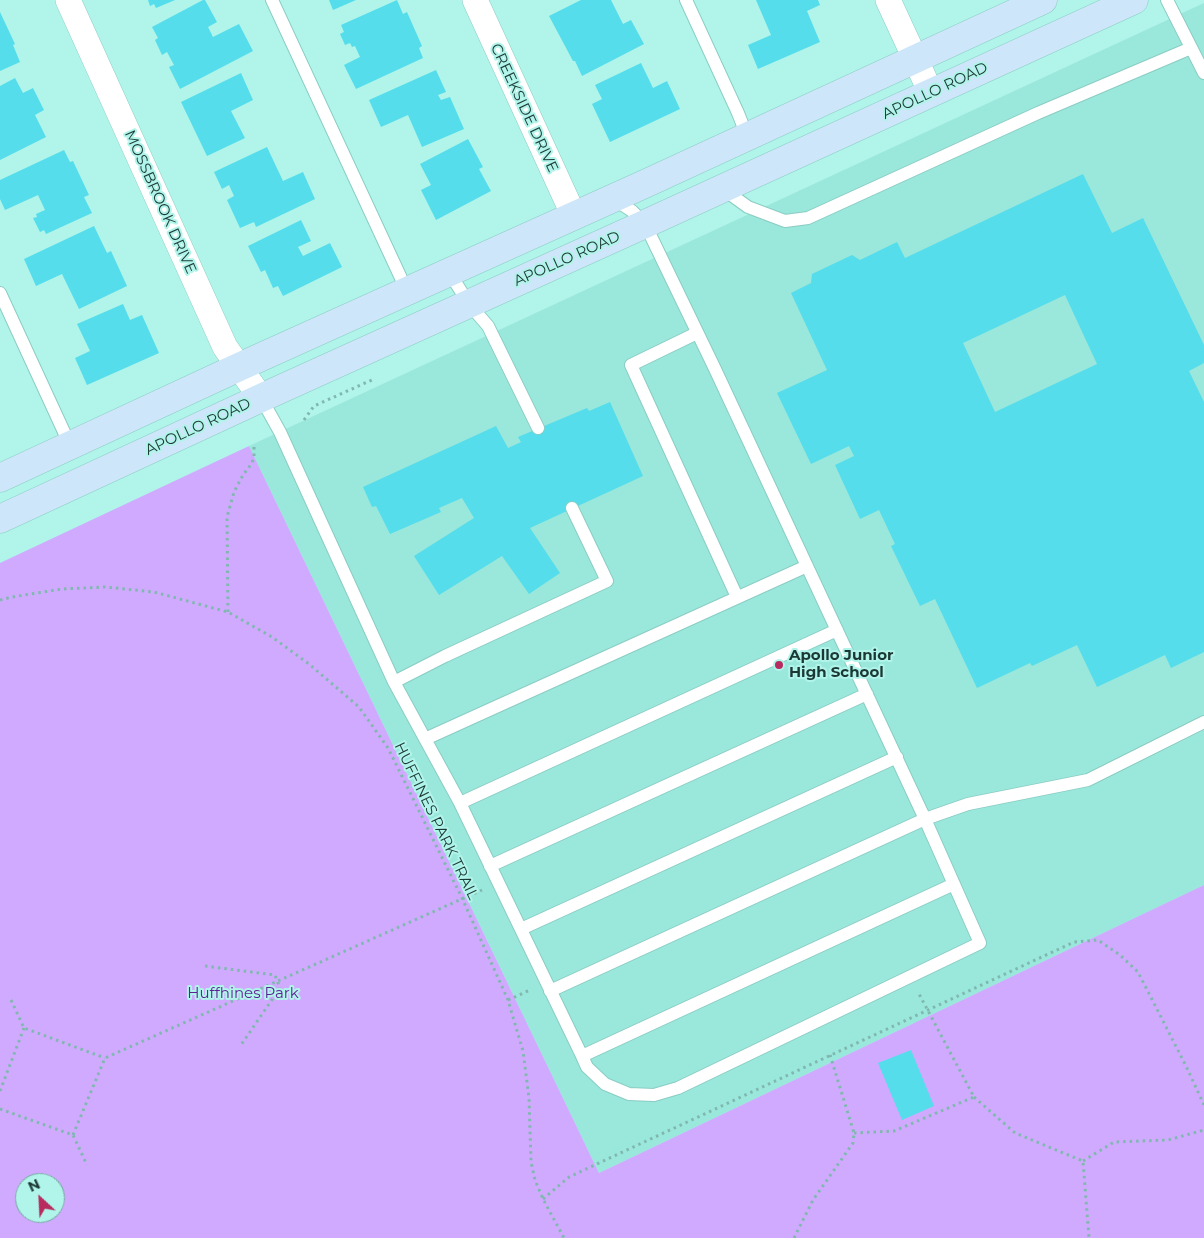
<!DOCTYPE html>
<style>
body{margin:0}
#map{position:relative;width:1204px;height:1238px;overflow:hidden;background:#b0f4ea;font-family:Montserrat,sans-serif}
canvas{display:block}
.north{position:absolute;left:15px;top:1173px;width:50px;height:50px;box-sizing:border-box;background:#b0f4ea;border:1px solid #75a9a1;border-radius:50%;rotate:335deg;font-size:14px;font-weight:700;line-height:20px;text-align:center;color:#1c3834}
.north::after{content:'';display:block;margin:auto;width:18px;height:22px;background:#b82b5e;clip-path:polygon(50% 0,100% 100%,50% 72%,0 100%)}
</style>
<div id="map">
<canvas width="1204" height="1238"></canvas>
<div class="north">N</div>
</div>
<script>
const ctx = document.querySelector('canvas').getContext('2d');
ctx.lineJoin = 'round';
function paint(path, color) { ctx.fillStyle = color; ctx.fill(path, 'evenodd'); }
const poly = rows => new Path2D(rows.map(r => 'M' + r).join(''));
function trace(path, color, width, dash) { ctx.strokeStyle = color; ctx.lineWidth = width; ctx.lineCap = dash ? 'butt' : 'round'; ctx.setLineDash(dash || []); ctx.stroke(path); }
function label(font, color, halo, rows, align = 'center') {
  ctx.font = font + ' Montserrat,sans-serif'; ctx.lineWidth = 4; ctx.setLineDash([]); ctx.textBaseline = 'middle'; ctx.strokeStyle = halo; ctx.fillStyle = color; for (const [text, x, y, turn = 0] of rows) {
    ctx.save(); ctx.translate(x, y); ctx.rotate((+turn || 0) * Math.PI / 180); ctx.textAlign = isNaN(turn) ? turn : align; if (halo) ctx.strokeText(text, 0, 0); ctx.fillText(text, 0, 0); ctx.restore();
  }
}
const built = poly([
 [1204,3,1204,885,599,1173,249,446]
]);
const green = poly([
 [249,446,599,1173,1204,885,1204,1238,0,1238,0,563],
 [25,1183,55,1183,55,1213,25,1213]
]);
const building = poly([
 [148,0,175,0,156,8,154,4,150,6],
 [203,0,205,0,217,22,208,27,213,37,239,24,253,51,180,89,169,67,174,65,167,52,162,55,155,40,158,38,152,27],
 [329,0,356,0,333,10],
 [397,0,403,14,407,12,422,46,419,48,423,58,356,89,344,65,360,57,355,46,352,47,350,43,345,45,340,34,344,32,341,25],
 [581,0,611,0,623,24,631,20,644,44,582,76,575,61,573,61,549,16],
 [756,0,818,0,820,5,807,11,820,42,758,69,748,45,771,35],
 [0,12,15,44,13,45,20,62,0,71],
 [641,63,653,88,667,81,680,109,610,142,592,104,602,99,595,85],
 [436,70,446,92,438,95,441,100,450,97,464,129,422,147,408,115,381,127,369,100],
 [241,73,253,100,231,111,245,138,207,156,181,102],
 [15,78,23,93,33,88,44,110,35,115,46,137,0,160,0,86],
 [468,139,483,167,479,169,491,191,436,220,421,190,431,185,420,164],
 [267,147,283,181,303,172,315,199,256,227,254,222,240,228,227,200,234,196,229,185,222,189,214,172],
 [64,150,70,162,73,161,89,195,84,197,92,213,46,234,44,230,40,232,33,218,37,217,36,214,45,210,38,195,5,210,0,199,0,180],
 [1083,174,1112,233,1143,218,1204,345,1204,363,1189,371,1204,402,1204,652,1171,668,1165,655,1097,687,1077,645,1032,666,1030,663,977,688,935,599,920,606,891,546,895,544,879,510,860,519,835,465,854,456,849,446,811,464,777,393,827,370,791,293,811,283,812,274,852,255,860,260,897,242,905,258],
 [1065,295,1097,364,995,412,963,343],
 [301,220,311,241,298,247,303,256,330,243,342,267,283,296,278,286,273,288,265,270,261,272,248,246],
 [94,226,107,253,111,251,127,286,79,309,62,274,36,286,24,259],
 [123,304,130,320,142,315,159,353,87,385,75,358,90,351,77,324],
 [610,402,643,476,530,528,560,573,529,594,502,556,439,595,414,556,474,518,462,498,439,508,441,512,390,534,376,506,372,507,363,487,496,426,508,448,521,442,518,437,587,408,589,411],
 [911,1050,934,1106,902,1120,878,1063]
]);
const path = poly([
 [304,420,314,406,374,379],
 [0,600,12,597,62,589,105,587,154,592,228,612,272,637,309,664,359,707,388,748,462,898,508,1000,523,1051,529,1098,531,1162,535,1180,543,1199,564,1238],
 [228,612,227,517,234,492,243,475,252,463,254,456,254,443],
 [205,966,275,975,280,988,241,1045],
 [11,1000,24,1028,105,1058],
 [508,1000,530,990],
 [0,1091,24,1028],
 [974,1097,1015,1133,1083,1161,1089,1238],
 [0,1109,73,1135,87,1165],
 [854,1133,894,1131,974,1097,918,992],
 [73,1135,105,1058,482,890],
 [1083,1161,1114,1142,1168,1140,1204,1130],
 [543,1199,569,1177,1074,942,1098,940,1120,955,1138,972,1186,1066,1204,1105],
 [794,1238,813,1200,853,1143,854,1133,830,1055]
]);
const lane = poly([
 [272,0,407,291],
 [686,0,738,113,747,136],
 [1167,0,1204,73],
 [723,189,748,207,785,221,808,218,1038,113,1191,48],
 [610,202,623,205,632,211,645,224,715,369,925,819,968,804,1088,780,1204,722],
 [449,272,469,304,488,326,538,428],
 [0,293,70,445],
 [697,333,631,365,737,597],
 [261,398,280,432,394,682,460,803,582,1056,587,1067,605,1084,629,1094,654,1095,678,1088,980,943,925,819,550,991],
 [394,682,445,656,607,581,572,508],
 [425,739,807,566],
 [460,803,837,630],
 [490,866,867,694],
 [521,929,897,757],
 [582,1056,954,884]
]);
const street = poly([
 [68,0,225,347,261,398],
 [475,0,574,216],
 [888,0,931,93]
]);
const secondary = poly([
 [0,478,239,367,649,182,1043,0],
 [0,519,261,398,645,224,1134,0]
]);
const markers = [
 [779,665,5,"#b82b5e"]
];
const streetNames = [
 ["APOLLO ROAD",935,91,-25],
 ["CREEKSIDE DRIVE",524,108,65],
 ["MOSSBROOK DRIVE",160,202,66],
 ["APOLLO ROAD",567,259,-24],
 ["APOLLO ROAD",198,427,-25],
 ["HUFFINES PARK TRAIL",436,821,64]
];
const poiNames = [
 ["Apollo Junior",789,656],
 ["High School",789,673]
];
const parkNames = [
 ["Huffhines Park",243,994]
];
paint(built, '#9ae7dc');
paint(green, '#d0aaff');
paint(building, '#55ddeb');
trace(lane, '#8acdc3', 14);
trace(street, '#8acdc3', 26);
trace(secondary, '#8acdc3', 29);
trace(path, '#80b8af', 3, [2.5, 4]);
trace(lane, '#fff', 12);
trace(street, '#fff', 25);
trace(secondary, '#cee6f9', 28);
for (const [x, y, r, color] of markers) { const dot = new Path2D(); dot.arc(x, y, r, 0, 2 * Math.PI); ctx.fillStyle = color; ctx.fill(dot); trace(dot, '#b0f4ea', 2); }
label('15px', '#1c3834', '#b0f4ea', streetNames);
label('bold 15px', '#1c3834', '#b0f4ea', poiNames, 'left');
label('15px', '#602095', '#b0f4ea', parkNames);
</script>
